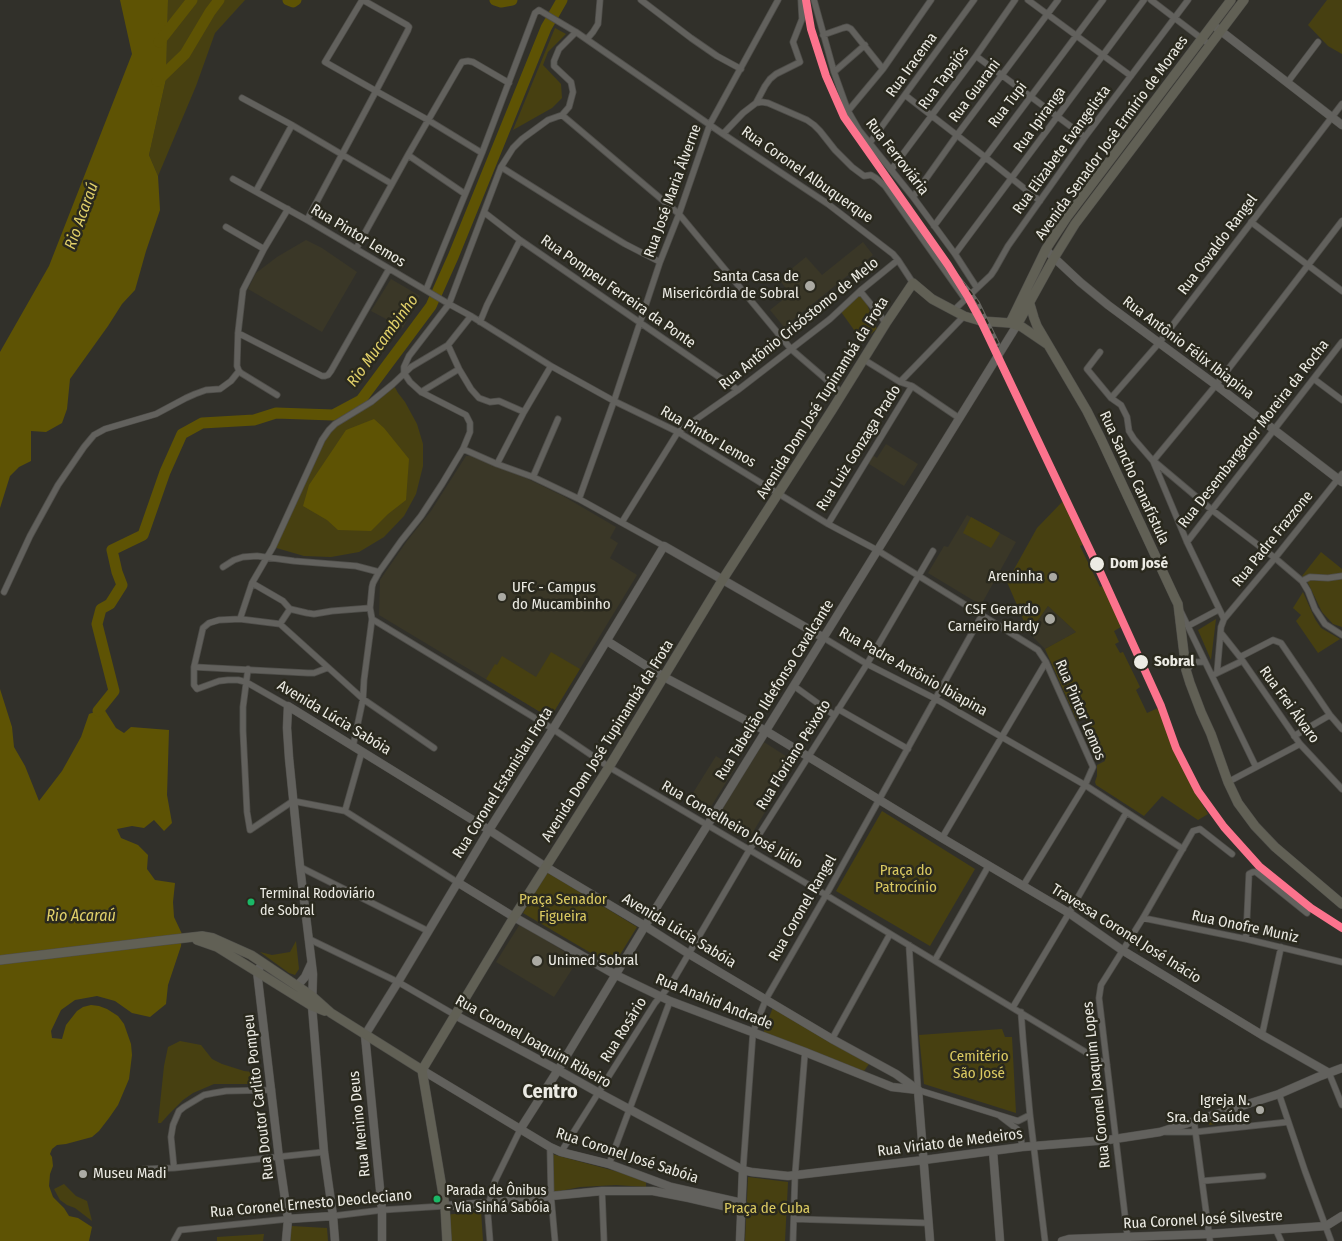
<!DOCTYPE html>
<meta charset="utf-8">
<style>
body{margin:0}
canvas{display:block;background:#31302a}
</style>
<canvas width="1342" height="1241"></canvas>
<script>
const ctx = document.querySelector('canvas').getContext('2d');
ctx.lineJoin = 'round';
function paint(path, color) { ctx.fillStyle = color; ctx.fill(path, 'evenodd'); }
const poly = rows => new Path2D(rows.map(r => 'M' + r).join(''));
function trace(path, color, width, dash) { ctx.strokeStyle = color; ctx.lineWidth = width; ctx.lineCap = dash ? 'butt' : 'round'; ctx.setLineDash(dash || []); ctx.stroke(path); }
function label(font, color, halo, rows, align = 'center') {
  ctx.font = font + ' "Fira Sans Condensed",sans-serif'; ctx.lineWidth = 5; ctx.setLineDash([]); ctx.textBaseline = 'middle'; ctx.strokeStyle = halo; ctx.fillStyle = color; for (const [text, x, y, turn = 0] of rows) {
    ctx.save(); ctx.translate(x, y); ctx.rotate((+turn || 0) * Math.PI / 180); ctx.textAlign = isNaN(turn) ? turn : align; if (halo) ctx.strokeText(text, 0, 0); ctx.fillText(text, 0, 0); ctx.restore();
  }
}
const built = poly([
 [306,240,322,248,357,272,322,332,248,289,256,273,277,257],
 [863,242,873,255,784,327,770,310,790,294,779,279,806,257,822,275],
 [391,279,420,296,403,328,371,311],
 [886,444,918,464,904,486,866,462,871,454,877,458],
 [466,456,473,456,528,479,563,496,616,527,610,538,618,543,610,558,637,575,550,718,379,615,380,580,407,541,431,511],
 [967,515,1016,542,981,605,928,573,944,546,948,547],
 [1048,606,1076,632,1045,649,1029,633],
 [764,742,795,762,750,837,716,817],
 [716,756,735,768,707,813,688,801],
 [520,924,578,960,554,997,496,962]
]);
const green = poly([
 [168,0,245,0,215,33,196,86,158,176,149,155,166,79],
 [1327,0,1342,0,1342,54,1328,46,1308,25],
 [555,28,566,34,548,52,543,65,561,84,562,98,552,108,513,130],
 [860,294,866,302,877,329,862,341,839,309],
 [393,384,398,393,405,402,417,424,423,444,423,466,416,494,404,516,384,537,359,552,331,557,304,556,273,547,329,430],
 [1064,500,1085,544,1080,546,1100,587,1104,585,1121,627,1114,631,1119,642,1115,644,1120,653,1123,652,1140,687,1136,690,1147,713,1158,708,1177,757,1191,785,1208,814,1198,820,1162,796,1144,816,1096,785,1095,782,1097,776,1097,765,1105,761,1085,718,1077,721,1045,649,1076,632,1048,606,1029,633,1007,582,1037,528],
 [971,517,1000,533,991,548,963,533],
 [1321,552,1342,569,1342,627,1333,624,1322,612,1307,581,1302,576],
 [1303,592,1315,619,1321,628,1340,639,1318,653,1296,621,1301,615,1293,608],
 [1216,619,1211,660,1198,630],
 [551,652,580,669,550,718,486,679,495,664,497,665,502,656,536,677],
 [882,811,975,869,930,946,836,891],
 [547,872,637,927,613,966,523,913],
 [296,941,299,969,295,975,289,973,260,952,272,955,290,952],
 [773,1007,869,1064,864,1071,763,1034],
 [1002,1029,1005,1037,1012,1037,1016,1113,924,1084,919,1035],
 [180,1041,201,1045,212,1059,222,1064,244,1071,261,1073,262,1079,260,1084,214,1084,193,1093,183,1100,169,1114,161,1123,158,1123,164,1066,168,1047],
 [1242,1108,1245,1120,1209,1125,1210,1118],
 [548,1153,637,1177,646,1182,646,1187,616,1185,580,1187,550,1193],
 [748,1177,788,1182,785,1241,745,1241],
 [64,1184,76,1196,87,1201,92,1221,75,1208,67,1205,60,1200,54,1189],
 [481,1211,483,1241,449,1241,445,1215],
 [291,1226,327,1228,328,1241,290,1241],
 [264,1234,263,1241,217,1241,217,1237]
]);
const water = poly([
 [120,0,168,0,166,79,149,155,158,176,160,210,146,251,135,290,122,304,108,326,70,379,67,409,62,423,46,432,31,431,31,461,19,467,10,476,0,508,0,352,49,266,132,54],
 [374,419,384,428,409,459,406,500,388,514,371,531,338,530,327,520,303,506,309,485,346,430],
 [0,689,12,727,14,747,25,766,39,801,62,771,81,737,89,714,104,709,116,728,124,733,131,727,169,730,167,795,172,823,164,831,154,820,144,828,132,826,117,829,121,838,138,845,148,855,147,869,155,880,175,883,173,902,174,917,182,934,181,946,168,985,166,1004,150,1017,132,1013,115,1001,97,996,75,1000,61,1010,51,1031,52,1038,62,1039,66,1025,77,1011,83,1007,91,1005,99,1006,107,1009,118,1016,124,1024,131,1044,132,1055,129,1079,118,1105,109,1118,99,1131,92,1137,66,1144,57,1145,52,1149,50,1154,52,1157,53,1166,50,1174,49,1186,53,1197,64,1208,69,1216,78,1218,92,1227,89,1241,0,1241]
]);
const river = poly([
 [288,0,293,2,296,0],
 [495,0,501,2,512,0],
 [159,42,192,0],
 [157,81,185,54,210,12,219,0],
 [98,711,114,691,97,624,101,609,110,604,122,585,117,572,112,550,143,535,165,472,182,434,202,423,254,420,276,413,333,415,361,400,431,306,453,257,546,28,562,0]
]);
const street = poly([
 [641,0,691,38,717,56,741,69],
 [814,0,834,72,848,111,859,130,913,197,955,254,977,288],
 [1028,0,1131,76],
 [1151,0,1210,45],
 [823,35,843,28,847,27,851,29,883,69],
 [587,39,593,32,598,24,600,0],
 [976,56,1085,137],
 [834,72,865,45],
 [1287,83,1318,42],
 [905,95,985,157,1040,201],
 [242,98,292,125],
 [756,103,765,86,770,79,776,74,800,62,793,42,802,19,801,0],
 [848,111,883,69,931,0],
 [562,115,679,214,791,349,842,393],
 [723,134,743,113,756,103,762,102,768,103,807,120,814,125,820,131,835,150,852,167,864,176,871,175,876,178,885,186,965,299],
 [869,144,974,0],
 [408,155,465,194],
 [501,167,582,218,625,244,660,262],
 [891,170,976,56,1015,0],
 [233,179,307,220,449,304,471,316,551,366,614,401,678,432,828,524,877,550,1038,650,1046,662,1093,767,1085,785,1023,886],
 [256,191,292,125,392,184],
 [913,197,957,135,1058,0],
 [485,213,520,240,738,390],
 [307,220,376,91,408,30,409,27,407,25,363,0,361,2,325,62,376,91,428,120,482,153],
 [1251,222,1342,291],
 [934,226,1103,0],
 [226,227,264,249],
 [356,249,408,155,459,67,462,62,468,61,473,62,509,83],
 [955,254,1144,0],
 [426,290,482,153,535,13,539,10,576,32,723,134,828,204,893,254,898,260,913,283],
 [860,291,886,323],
 [953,311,991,275,995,269,1008,246,1085,137,1188,0],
 [480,322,487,305,520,240],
 [238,333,322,376,325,376,328,375,331,371,389,269],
 [448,345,459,369,471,389,479,398,490,402,499,401,524,412],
 [1100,352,1087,369,1111,398,1121,405,1127,417,1129,431,1134,439,1153,461,1187,542,1224,619],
 [863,359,900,382,912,386,959,418],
 [404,373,404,367,409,356,449,304,501,167,513,148,522,139,548,120,562,115,569,107,573,92,571,82,554,66,554,61,559,49,576,32],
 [1314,379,1342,400],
 [900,382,964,316],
 [421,392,459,369],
 [277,395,241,373,239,371,237,366,238,333,243,290,264,249,288,209],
 [1111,398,1159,343,1342,104],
 [463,449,497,464,533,477,579,499,664,546],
 [1153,461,1216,385,1342,221],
 [1155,462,1212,510,1275,558,1302,581,1308,591,1315,609,1325,624,1342,635],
 [497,464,524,412,551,366],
 [533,477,558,419],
 [579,499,614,401,660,262,679,214,710,124,778,0],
 [622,522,678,432,738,390,830,319,860,291,898,260],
 [828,524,912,386],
 [1187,542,1342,342],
 [223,567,234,560,243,557,257,556,294,561,356,566,379,572],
 [1302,581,1310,577,1328,578,1342,576],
 [252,583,283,601,290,609,307,613,314,614,332,611,370,608],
 [4,592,30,536,58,485,84,447,94,435,105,429,156,414,186,398,195,394,206,390,220,389,231,381,239,371],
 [1181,612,1256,767],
 [240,619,252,583,273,547,322,440,329,430,335,424,371,402,393,384,411,367,448,345,471,316],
 [372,619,553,729,609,767,826,895,1107,1065],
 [280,624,290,609],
 [1188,626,1218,610],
 [1221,633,1240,657,1300,744,1342,789],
 [824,638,867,664,936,699,1085,785,1183,849],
 [1240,657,1273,640,1281,643,1330,715,1342,729],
 [194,667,203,628,209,623,219,620,240,619,280,624,363,699,434,748],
 [248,669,243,707,243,731,247,812,250,830,293,801,345,811,457,882],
 [1186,670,1195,662,1205,662],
 [1217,673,1221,627,1224,619,1275,558,1342,474],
 [1215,674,1242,661],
 [794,686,834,715],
 [288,706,246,682,238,680,228,680,219,681,197,689,194,685,194,667,308,673,314,673,327,668],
 [838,709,908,749],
 [1294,736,1330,715],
 [353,746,363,699,364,680,372,619,370,608,372,587,373,583,379,572,401,541,421,516,442,484,463,449,470,432,470,423,466,415,421,392,410,382,404,373],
 [1228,782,1300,744],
 [345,811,362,751],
 [942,838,1046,662],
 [300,867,428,931],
 [1143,918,1246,939,1342,962],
 [309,939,398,982,455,1015],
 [1246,939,1249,874,1253,872,1256,872,1307,913],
 [909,945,918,1090,1018,1121,1030,1115],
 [935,960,989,865],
 [1013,1007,1069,913,1126,813],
 [1021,1012,1023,1039,1030,1115,1045,1241],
 [1262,1035,1281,947],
 [832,1039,890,934],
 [1329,1073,1342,1105],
 [1279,1094,1305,1171,1331,1241],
 [1000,1116,1017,1129,1021,1138,1022,1147],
 [1194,1121,1210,1241],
 [1166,1132,1195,1132,1288,1122],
 [550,1147,551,1196,555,1241],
 [561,1152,655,1003,671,984,750,849,867,664,933,551],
 [609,1164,670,1001],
 [174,1168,171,1137,173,1125,179,1111,184,1107,204,1095,214,1093,226,1091,272,1090],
 [144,1169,174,1168,324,1152],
 [743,1170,753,1032,766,999,826,895,982,615],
 [1202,1181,1263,1176],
 [602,1191,604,1241],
 [487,1203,490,1241],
 [489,1203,495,1181,521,1128],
 [333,1216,382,1210,445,1206],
 [794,1219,928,1223],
 [1276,1230,1281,1241],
 [174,1241,180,1230,288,1219],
 [793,1241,795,1175,805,1052],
 [1128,1241,1099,998,1101,985,1143,918,1193,831,1200,829,1232,854]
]);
const secondary = poly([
 [1217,28,1342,125],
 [1046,249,1049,253,1080,282,1108,305,1216,385,1342,482],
 [607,641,664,677,766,731,942,838,1069,913,1122,950,1262,1035,1329,1073],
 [457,882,514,917,616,975,670,1001,805,1052,892,1087,918,1090],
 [263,963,257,971,279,1158,288,1219,286,1241],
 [297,986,305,977,311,964],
 [455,1015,558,1070,599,1093,743,1170,751,1172,788,1176,924,1160,1022,1147,1108,1140,1160,1132,1279,1094,1318,1077,1342,1068],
 [422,1070,550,1147,561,1152,609,1164,671,1187,742,1203],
 [918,1090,930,1241],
 [521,1128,558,1070,645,926,1017,325],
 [993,1151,1000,1241],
 [445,1206,489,1203,551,1196,602,1191,653,1191,689,1198,741,1210],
 [288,1219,333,1216],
 [335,1241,333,1216,324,1152,312,1006,313,974,300,867,289,758,287,728,288,706,489,830,546,867,645,926,689,954,832,1039,896,1074,918,1090],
 [382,1241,382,1210,365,1035,398,982,489,830,553,729,664,546,824,638],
 [740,1241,743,1170],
 [1062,1241,1069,1239,1209,1234,1326,1226,1342,1216]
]);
const primary = poly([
 [1029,301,1034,318,1037,326,1087,411,1101,439,1175,598,1178,604,1186,670,1190,683,1201,712,1211,734,1228,782,1238,803,1255,826,1275,847,1342,904],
 [1010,323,1046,249,1067,217,1231,0],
 [1017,325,1054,258,1075,224,1244,0],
 [197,940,217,947,312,1006,325,1011],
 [0,960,167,940,202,936,213,938,251,955,312,996,331,1013,422,1070],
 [447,1241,445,1206,422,1070,514,917,609,767,723,579,832,410,886,323,913,283,932,299,964,316,981,321,1010,323,1022,327,1047,344]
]);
const rail = poly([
 [948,265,971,293,978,303,998,344]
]);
const rail1 = poly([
 [806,0,811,29,826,76,844,117,948,265,968,297,981,321,1097,565,1161,706,1176,748,1198,791,1224,827,1259,866,1311,908,1342,928]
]);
const markers = [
 [810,286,6,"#abaaa3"],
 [1097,564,8,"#ecebe4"],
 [1053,577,5,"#abaaa3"],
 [502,597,5,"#abaaa3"],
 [1050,619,6,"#abaaa3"],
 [1141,662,8,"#ecebe4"],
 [251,902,4.5,"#1ab867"],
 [537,961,6,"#abaaa3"],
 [1260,1110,5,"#abaaa3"],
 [83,1174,5,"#abaaa3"],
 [437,1199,4.5,"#1ab867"]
];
const busNames = [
 ["Terminal Rodoviário",260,894],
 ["de Sobral",260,911],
 ["Parada de Ônibus",446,1191],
 ["- Via Sinhá Sabóia",446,1208]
];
const streetNames = [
 ["Rua Iracema",912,65,-54],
 ["Rua Tapajós",944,78,-54],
 ["Rua Guarani",975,91,-53],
 ["Rua Tupi",1008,105,-53],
 ["Rua Ipiranga",1040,120,-54],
 ["Avenida Senador José Ermírio de Moraes",1112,138,-54],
 ["Rua Elizabete Evangelista",1062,150,-54],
 ["Rua Ferroviária",897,157,52],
 ["Rua Coronel Albuquerque",807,175,35],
 ["Rua José Maria Álverne",673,191,-70],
 ["Rua Pintor Lemos",358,236,31],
 ["Rua Osvaldo Rangel",1218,245,-53],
 ["Rua Pompeu Ferreira da Ponte",618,292,35],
 ["Rua Antônio Crisóstomo de Melo",799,324,-39],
 ["Rua Antônio Félix Ibiapina",1188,348,37],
 ["Avenida Dom José Tupinambá da Frota",823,398,-58],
 ["Rua Desembargador Moreira da Rocha",1254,434,-52],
 ["Rua Pintor Lemos",708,437,30],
 ["Rua Luiz Gonzaga Prado",859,448,-58],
 ["Rua Sancho Canafístula",1134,478,65],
 ["Rua Padre Frazzone",1273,539,-51],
 ["Rua Padre Antônio Ibiapina",913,672,29],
 ["Rua Tabelião Ildefonso Cavalcante",775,690,-58],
 ["Rua Frei Álvaro",1289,705,54],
 ["Rua Pintor Lemos",1080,710,67],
 ["Avenida Lúcia Sabóia",334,718,31],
 ["Avenida Dom José Tupinambá da Frota",608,741,-58],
 ["Rua Floriano Peixoto",794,755,-58],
 ["Rua Coronel Estanislau Frota",503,783,-58],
 ["Rua Conselheiro José Júlio",732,825,30],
 ["Rua Coronel Rangel",803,908,-60],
 ["Rua Onofre Muniz",1245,927,12],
 ["Avenida Lúcia Sabóia",679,931,31],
 ["Travessa Coronel José Inácio",1126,934,32],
 ["Rua Anahid Andrade",714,1002,22],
 ["Rua Rosário",624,1030,-58],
 ["Rua Coronel Joaquim Ribeiro",533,1042,29],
 ["Rua Coronel Joaquim Lopes",1097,1085,-96],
 ["Rua Doutor Carlito Pompeu",259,1097,-97],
 ["Rua Menino Deus",360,1124,-96],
 ["Rua Viriato de Medeiros",950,1143,-7],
 ["Rua Coronel José Sabóia",627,1156,18],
 ["Rua Coronel Ernesto Deocleciano",311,1204,-5],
 ["Rua Coronel José Silvestre",1203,1220,-3]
];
const poiNames = [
 ["Santa Casa de",799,277],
 ["Misericórdia de Sobral",799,294],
 ["Areninha",1043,577],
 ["UFC - Campus",512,588,"left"],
 ["do Mucambinho",512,605,"left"],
 ["CSF Gerardo",1039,610],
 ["Carneiro Hardy",1039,627],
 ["Unimed Sobral",548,961,"left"],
 ["Igreja N.",1250,1101],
 ["Sra. da Saúde",1250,1118],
 ["Museu Madi",93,1174,"left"]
];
const stopNames = [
 ["Dom José",1110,564],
 ["Sobral",1154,662]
];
const parkNames = [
 ["Praça do",906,871],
 ["Patrocínio",906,888],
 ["Praça Senador",563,900],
 ["Figueira",563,917],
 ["Cemitério",979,1057],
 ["São José",979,1074],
 ["Praça de Cuba",767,1209]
];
const waterNames = [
 ["Rio Acaraú",82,216,-70],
 ["Rio Mucambinho",383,341,-54],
 ["Rio Acaraú",81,917]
];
const districtNames = [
 ["Centro",550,1092]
];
paint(built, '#3a3727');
paint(green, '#474011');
paint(water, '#5e5304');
trace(river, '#5e5304', 11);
trace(street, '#4f4e4a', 7);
trace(secondary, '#4f4e4a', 9);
trace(primary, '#4f4e4a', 10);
trace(street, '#62615d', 5.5);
trace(secondary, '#62615d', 8);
trace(primary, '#616055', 9);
trace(rail, '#676661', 4);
trace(rail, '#2a291e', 2, [5.5]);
trace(rail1, '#fc738d', 8);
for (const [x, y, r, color] of markers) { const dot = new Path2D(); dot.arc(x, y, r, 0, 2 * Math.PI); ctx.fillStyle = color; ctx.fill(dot); trace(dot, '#2a291e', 2); }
label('14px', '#ecebe4', '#2a291e', busNames, 'left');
label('15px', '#ecebe4', '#2a291e', streetNames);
label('15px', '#ecebe4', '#2a291e', poiNames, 'right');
label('bold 15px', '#ecebe4', '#2a291e', stopNames, 'left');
label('15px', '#dac961', '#2a291e', parkNames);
label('italic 16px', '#e1d069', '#2a291e', waterNames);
label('bold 20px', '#ecebe4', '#2a291e', districtNames);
</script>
